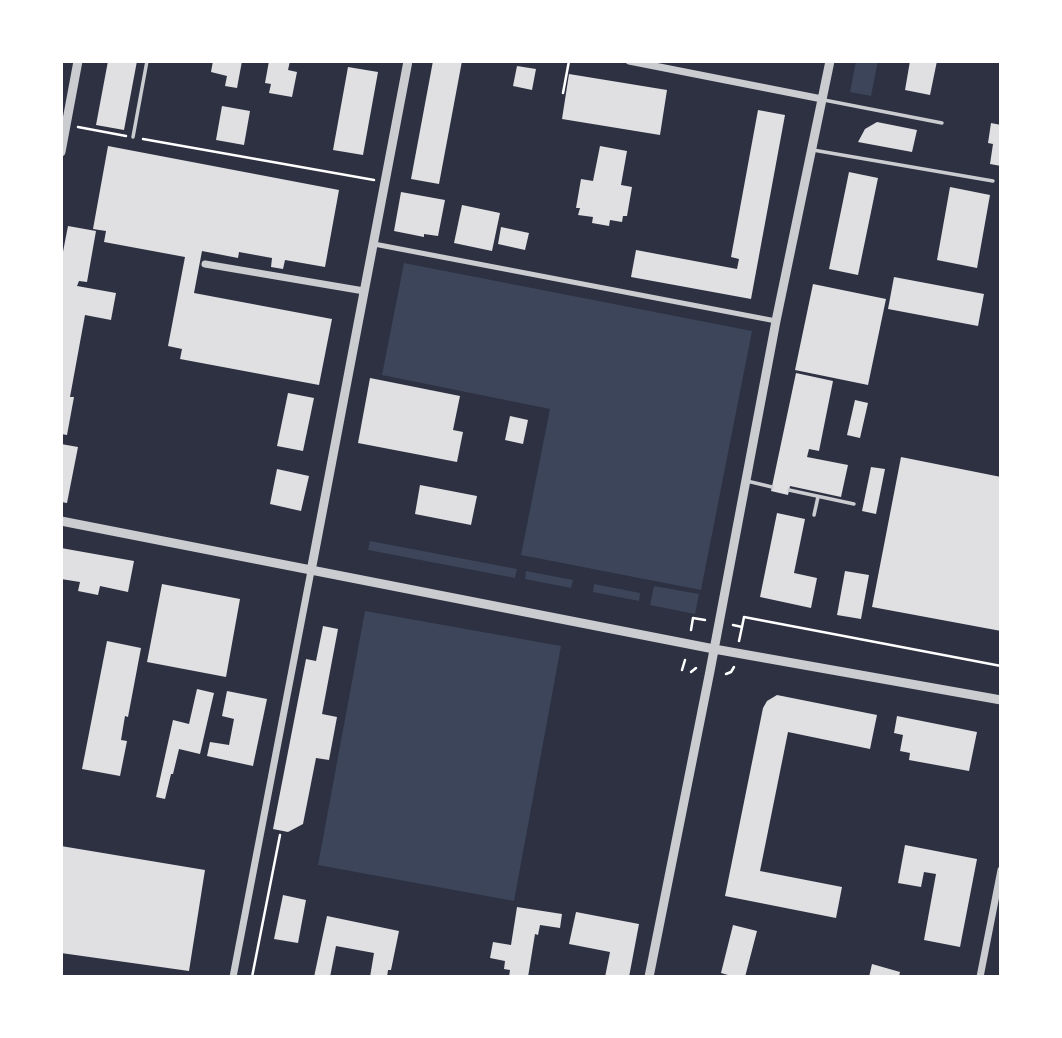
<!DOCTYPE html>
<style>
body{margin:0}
#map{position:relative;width:1062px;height:1038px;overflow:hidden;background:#2d3142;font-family:"Alegreya Sans",sans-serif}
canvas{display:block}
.frame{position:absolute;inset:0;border:63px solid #fff;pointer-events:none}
</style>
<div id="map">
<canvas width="1062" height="1038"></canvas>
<div class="frame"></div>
</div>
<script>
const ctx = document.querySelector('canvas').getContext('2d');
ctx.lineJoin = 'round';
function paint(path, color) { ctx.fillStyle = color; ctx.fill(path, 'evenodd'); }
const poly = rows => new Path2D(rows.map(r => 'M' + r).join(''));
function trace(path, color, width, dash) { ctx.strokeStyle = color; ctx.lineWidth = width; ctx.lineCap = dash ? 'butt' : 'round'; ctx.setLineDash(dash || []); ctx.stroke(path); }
const green = poly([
 [856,61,878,61,871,96,850,92],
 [404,263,752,331,701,590,521,555,550,409,382,375],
 [370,541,517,569,515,578,368,550],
 [526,571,573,580,571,588,525,579],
 [594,584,640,593,639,601,593,592],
 [654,586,699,594,695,614,650,605],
 [365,611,561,646,514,901,318,865]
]);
const building = poly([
 [108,61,137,61,124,130,96,125],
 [213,61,242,61,237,88,225,86,227,76,211,72],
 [269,61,290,61,288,70,297,72,292,97,269,93,271,84,265,83],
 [433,61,462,61,439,184,411,179],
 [910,61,937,61,930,95,905,90],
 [517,66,536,69,532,90,513,86],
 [348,67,378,72,363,155,333,150],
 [569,74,667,90,660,135,562,119],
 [222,106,250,111,244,145,216,140],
 [758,110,785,115,751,299,631,277,636,250,737,269,739,259,731,257],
 [877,122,917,130,912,152,858,142,865,129],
 [991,123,1001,125,1001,166,990,164,993,144,988,143],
 [108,146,339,190,325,267,285,260,283,269,271,267,272,258,239,252,238,258,202,251,194,293,332,319,319,385,180,359,182,349,168,346,185,257,104,242,106,231,93,229],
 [600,146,627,151,621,185,632,187,627,216,623,216,622,222,610,220,609,226,592,223,593,217,578,215,580,208,576,208,581,179,593,181],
 [849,172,878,178,858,275,829,269],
 [950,187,990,195,977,268,937,260],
 [401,192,445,200,438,236,424,234,424,237,394,231],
 [462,205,500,213,492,251,454,243],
 [68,226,96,231,87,282,79,281,77,286,116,293,111,320,85,315,70,397,74,397,67,435,61,434,61,262],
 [501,227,529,233,525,250,498,244],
 [894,277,984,294,978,326,888,309],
 [813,284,886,299,868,385,795,370],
 [796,373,833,381,819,451,809,449,807,457,848,465,841,497,790,486,788,495,771,491],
 [370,378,460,396,453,430,463,432,457,462,358,443],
 [288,393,314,398,303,451,277,446],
 [855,400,868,403,860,438,847,435],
 [510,416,528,420,523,444,505,440],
 [61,444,78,447,67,503,61,502],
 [901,457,1001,477,1001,631,872,607],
 [871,467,885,469,876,514,862,511],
 [277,469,309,476,301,511,270,504],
 [420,485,477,496,471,525,415,514],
 [777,513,805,519,794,573,817,578,811,608,760,597],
 [61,548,134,561,128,592,100,586,98,595,78,591,80,582,61,579],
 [845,571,869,575,861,619,837,615],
 [162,584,240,599,226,677,147,662],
 [323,626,338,629,322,714,337,717,329,760,316,758,303,824,288,832,273,829,306,659,316,661],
 [107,641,141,648,128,717,125,716,121,740,127,741,120,776,82,769],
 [197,689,214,693,200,754,179,749,173,774,171,774,165,799,156,797,173,720,189,724],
 [227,691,267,699,253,766,207,756,210,742,229,745,234,719,222,716],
 [777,695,877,715,870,749,788,732,760,871,842,887,836,918,725,896,763,708,767,701],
 [897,716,977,732,969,771,909,760,910,753,900,751,903,735,894,733],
 [905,845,977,859,960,947,924,940,936,874,924,872,921,887,898,883],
 [61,846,205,870,189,971,61,953],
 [283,895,306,900,298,943,274,939],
 [517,907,562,914,560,928,540,925,538,935,535,934,528,977,509,977,510,970,504,969,505,961,490,958,493,942,511,945],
 [576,912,639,924,629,977,605,977,610,952,569,944],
 [327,916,399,931,391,970,388,970,387,977,370,977,374,953,336,946,330,977,314,977],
 [733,925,757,931,745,977,735,977,721,973],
 [872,964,900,972,899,977,869,977]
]);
const path = poly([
 [563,93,569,61],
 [78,127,126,136],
 [143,139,374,180],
 [733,625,742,627,739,641],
 [742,627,744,617,1001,666],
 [691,630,693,618,705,620],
 [682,670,685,660],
 [691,672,696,668],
 [726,674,731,672,734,667],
 [252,977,280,835]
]);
const service = poly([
 [824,100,942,123],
 [133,137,147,61],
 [813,150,993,181],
 [747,481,772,487],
 [789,490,854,504],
 [814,515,818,497]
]);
const pedestrian = poly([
 [374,244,776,321]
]);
const minor = poly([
 [629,61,822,99],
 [205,264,364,291],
 [233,977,311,571],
 [980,977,1001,870]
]);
const tertiary = poly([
 [61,152,78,61],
 [61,521,714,649,1001,700],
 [311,571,408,61],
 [649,977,710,671,776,321,830,61]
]);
paint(green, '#3c4559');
paint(building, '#e0e0e3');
trace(path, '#fff', 2.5);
trace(service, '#caccd0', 3.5);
trace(pedestrian, '#caccd0', 5);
trace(minor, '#caccd0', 7);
trace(tertiary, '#caccd0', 9);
</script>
